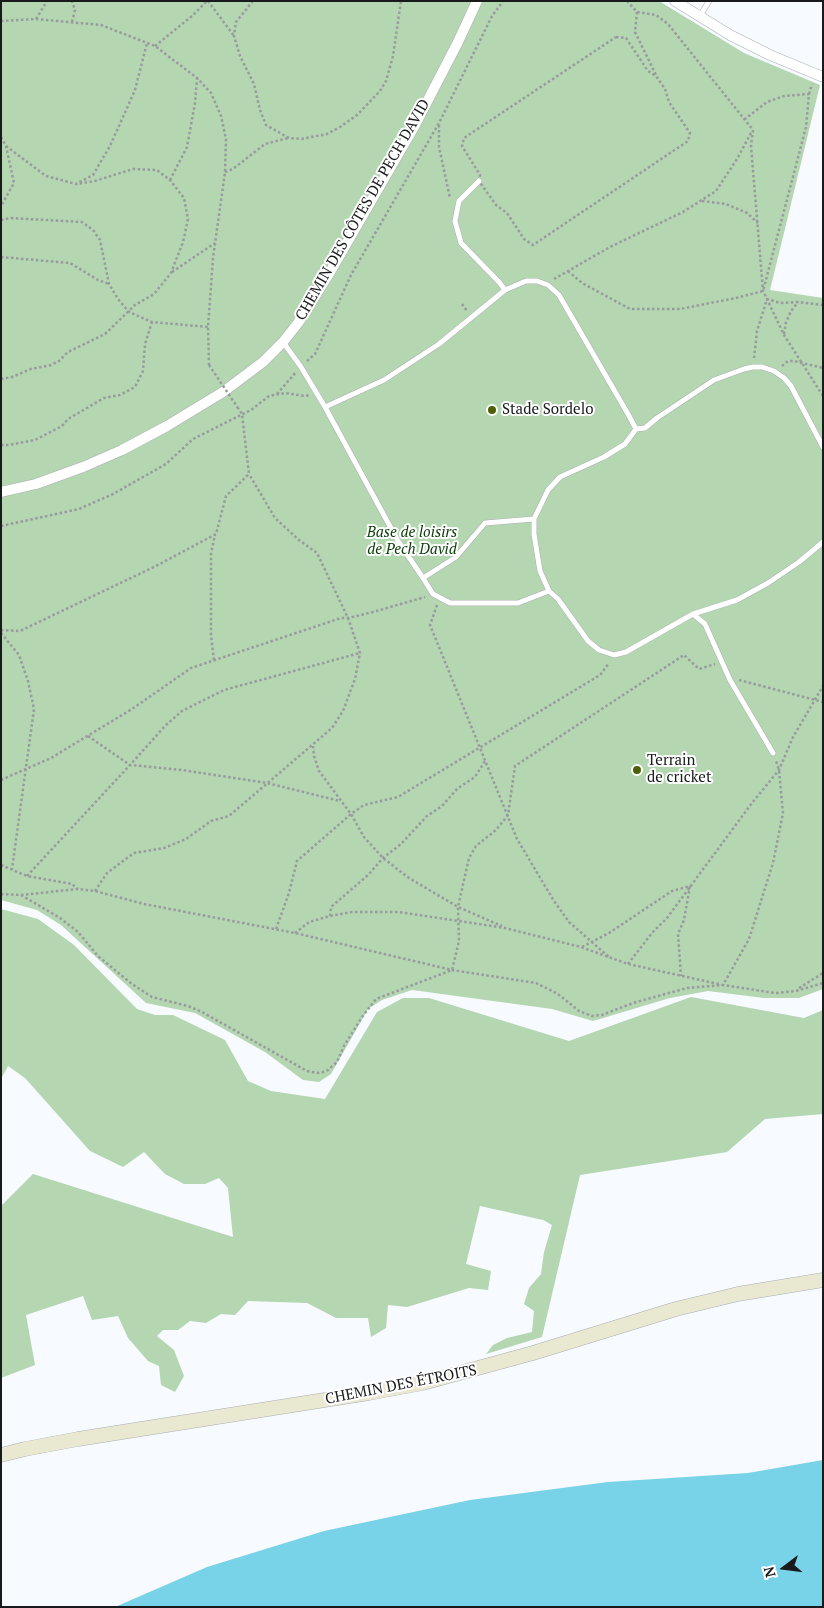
<!DOCTYPE html>
<meta charset="utf-8">
<style>
body{margin:0}
#map{position:relative;width:824px;height:1608px;overflow:hidden;background:#f7faff;font-family:"PT Serif",serif}
canvas{display:block}
.frame{position:absolute;inset:0;border:2px solid #191a1c;pointer-events:none}
.north{position:absolute;left:759px;top:1543px;width:50px;height:50px;-webkit-text-stroke:4px #fff;paint-order:stroke;rotate:255deg;font-size:14px;font-weight:700;line-height:20px;text-align:center;color:#191a1c}
.north::after{content:'';display:block;margin:auto;width:18px;height:22px;background:#191a1c;clip-path:polygon(50% 0,100% 100%,50% 72%,0 100%)}
</style>
<div id="map">
<canvas width="824" height="1608"></canvas>
<div class="frame"></div>
<div class="north">N</div>
</div>
<script>
const ctx = document.querySelector('canvas').getContext('2d');
ctx.lineJoin = 'round';
function paint(path, color) { ctx.fillStyle = color; ctx.fill(path, 'evenodd'); }
const poly = rows => new Path2D(rows.map(r => 'M' + r).join(''));
function trace(path, color, width, dash) { ctx.strokeStyle = color; ctx.lineWidth = width; ctx.lineCap = dash ? 'butt' : 'round'; ctx.setLineDash(dash || []); ctx.stroke(path); }
function label(font, color, halo, rows, align = 'center') {
  ctx.font = font + ' "PT Serif",serif'; ctx.lineWidth = 4; ctx.setLineDash([]); ctx.textBaseline = 'middle'; ctx.strokeStyle = halo; ctx.fillStyle = color; for (const [text, x, y, turn = 0] of rows) {
    ctx.save(); ctx.translate(x, y); ctx.rotate((+turn || 0) * Math.PI / 180); ctx.textAlign = isNaN(turn) ? turn : align; if (halo) ctx.strokeText(text, 0, 0); ctx.fillText(text, 0, 0); ctx.restore();
  }
}
const green = poly([
 [1,1,659,1,744,53,820,85,770,290,823,298,823,989,799,998,764,998,708,991,670,998,593,1021,552,1009,412,990,382,1000,368,1009,331,1074,319,1082,303,1080,265,1052,195,1013,146,1003,61,925,37,910,1,900],
 [1,909,38,919,74,945,137,1009,155,1015,173,1015,225,1040,248,1081,271,1091,325,1099,377,1012,403,998,429,998,569,1041,691,997,804,1018,823,1010,823,1114,765,1119,727,1152,580,1175,542,1337,486,1354,493,1345,507,1338,532,1332,534,1311,524,1304,529,1288,541,1274,544,1252,552,1225,543,1220,480,1206,466,1264,491,1271,488,1290,469,1288,407,1307,388,1305,386,1328,371,1337,368,1318,336,1318,307,1303,248,1301,235,1315,221,1314,206,1323,190,1321,178,1330,163,1330,157,1336,174,1350,184,1376,175,1392,161,1385,159,1366,148,1361,128,1338,118,1316,92,1320,83,1296,26,1315,35,1365,1,1378,1,1206,33,1174,233,1237,228,1188,219,1178,205,1184,184,1184,165,1174,144,1152,123,1167,90,1151,25,1078,8,1066,1,1079]
]);
const water = poly([
 [823,1460,823,1607,115,1607,207,1567,324,1531,470,1500,608,1482,748,1473]
]);
const path = poly([
 [208,1,234,36],
 [253,1,236,22,234,36,240,56,254,84,260,110,266,125,289,138,301,139,327,134,340,127,357,115,380,91,386,81,393,56,401,1],
 [627,1,637,12,656,15,668,24,753,130,751,146,763,291,767,299,780,303,798,302,823,305],
 [637,12,635,32,656,75],
 [36,19,47,1],
 [1,21,36,19,101,25,155,46,197,78,211,93,221,116,226,139,225,172,213,258,208,327,209,365],
 [72,22,75,10,72,1],
 [616,37,626,38,648,71,656,76,665,89,669,102,690,133,688,141,533,245,524,239,507,213,496,205,479,181,480,175,462,146,464,138,616,37],
 [155,46,192,16,207,1],
 [809,94,812,84],
 [439,125,439,147,450,198],
 [1,137,6,146,14,183,1,206],
 [6,146,46,176,76,184,93,175,110,146,135,90,147,43],
 [225,172,233,169,265,144,288,138],
 [170,180,187,147,195,103,197,79],
 [702,201,726,204,747,213,758,223],
 [1,220,10,218,82,222,93,230,100,240,109,284,118,299,129,312,152,322,208,327],
 [1,257,70,263,98,280,109,284],
 [568,271,582,283,630,309,680,309,736,298,763,291,806,127,809,94,784,96,767,102,745,119],
 [172,272,215,243],
 [554,279,610,247,683,212,716,191,737,159,752,131],
 [462,304,467,311],
 [784,334,786,322,791,311,798,302],
 [754,358,757,331,767,299,784,335,823,396],
 [307,361,315,354,351,275,439,123,492,16,503,1],
 [782,366,788,361,794,361,823,368],
 [1,379,12,377,31,369,51,365,59,361,68,352,105,334,135,305,154,294,171,273,183,242,188,219,184,198,170,180,157,170,133,169,95,181,76,184],
 [277,394,296,372],
 [1,445,8,445,35,440,62,426,68,419,104,398,120,395,135,387,143,371,145,344,152,322],
 [1,526,79,509,113,494,166,464,193,439,251,410,269,396,285,393,305,396,310,395],
 [437,605,430,625,517,839,554,901,569,922,609,957],
 [1,630,20,631,156,566,216,534,226,496,249,474,242,414,238,408],
 [1,633,19,655,28,681,34,709,12,869],
 [214,660,211,636,211,553,215,535],
 [739,680,823,702],
 [88,736,130,765,182,770,267,783,340,801],
 [313,746,314,756,319,771,351,814,364,837,383,858,409,878,458,907,502,926],
 [1,780,51,758,132,709,191,668,341,618,348,618,373,612,425,597],
 [1,865,27,876,72,884,78,889],
 [27,876,130,765,166,725,182,711,224,690,360,653],
 [95,891,107,873,134,853,164,848,186,839,211,821,229,816,332,728,343,711,355,679,360,653,348,618,317,553,299,540,275,518,249,474],
 [1,894,21,895,78,889,95,891,144,904,295,933,452,970,536,983,558,994,579,1011,592,1016,602,1015,633,1003,687,988,723,985,775,993,796,991,823,983],
 [21,895,60,918,78,932,98,956,132,984,152,997,188,1006,202,1012,307,1071,317,1073,323,1072,328,1070,337,1062,344,1046,362,1017,376,999,452,970,459,941,458,907,469,858,476,846,496,830,508,815,515,766,684,655,699,669,715,664],
 [330,916,331,907,368,875,383,858,401,844,427,816,442,806,458,788,475,777,485,761],
 [276,929,289,893,297,861,351,814,364,805,398,797,600,675,609,663],
 [295,933,309,922,330,916,352,912,399,912,505,928,581,947,628,964,723,985,749,939,773,863,783,813,779,770,776,761],
 [582,947,609,933,672,891,690,886,684,920,678,934,681,976],
 [628,964,652,933,667,918,752,803,779,770,793,737,823,686],
 [799,988,823,973]
]);
const lane = poly([
 [700,16,709,1],
 [479,181,459,201,455,221,461,243,499,282,505,290],
 [283,342,301,367,325,407,398,541,423,578,456,557,485,523,534,519],
 [325,407,384,380,439,344,505,290,526,281,537,281,548,285,559,295,628,414,636,429,625,444,604,457,560,477,548,490,534,519,534,534,540,571,549,591,518,603,450,603,433,594,423,578],
 [636,429,645,428,657,418,714,380,744,369,753,367,762,367,774,371,784,378,791,386,823,447],
 [549,591,558,599,588,641,599,650,614,655,626,652,693,614,737,600,768,583,799,562,823,542],
 [693,614,705,624,730,680,773,753]
]);
const street = poly([
 [675,1,730,35,770,55,823,77],
 [1,492,36,484,83,467,122,450,167,426,223,392,263,362,283,342,298,323,330,272,415,125,458,42,477,1]
]);
const secondary = poly([
 [1,1455,25,1449,78,1439,369,1393,423,1383,533,1353,676,1309,738,1294,823,1280]
]);
const pathBridge = poly([
 [209,365,238,408]
]);
const markers = [
 [492,410,5,"#4c6008"],
 [637,770,5,"#4c6008"]
];
const streetNames = [
 ["CHEMIN DES CÔTES DE PECH DAVID",363,210,-60],
 ["CHEMIN DES ÉTROITS",401,1385,-11]
];
const poiNames = [
 ["Stade Sordelo",502,410],
 ["Terrain",647,761],
 ["de cricket",647,778]
];
const parkNames = [
 ["Base de loisirs",412,533],
 ["de Pech David",412,550]
];
paint(green, '#b4d6b0');
paint(water, '#78d2e8');
trace(lane, '#acafb3', 6);
trace(street, '#acafb3', 11);
trace(secondary, '#acafb3', 15);
trace(path, '#989b9e', 2.5, [2.5, 2.5]);
trace(lane, '#fff', 5);
trace(street, '#fff', 10);
trace(secondary, '#e9e8d1', 14);
trace(pathBridge, '#989b9e', 2.5, [2.5, 2.5]);
for (const [x, y, r, color] of markers) { const dot = new Path2D(); dot.arc(x, y, r, 0, 2 * Math.PI); ctx.fillStyle = color; ctx.fill(dot); trace(dot, '#fff', 2); }
label('15px', '#191a1c', '#fff', streetNames);
label('15px', '#191a1c', '#fff', poiNames, 'left');
label('italic 15px', '#0f400b', '#fff', parkNames);
</script>
